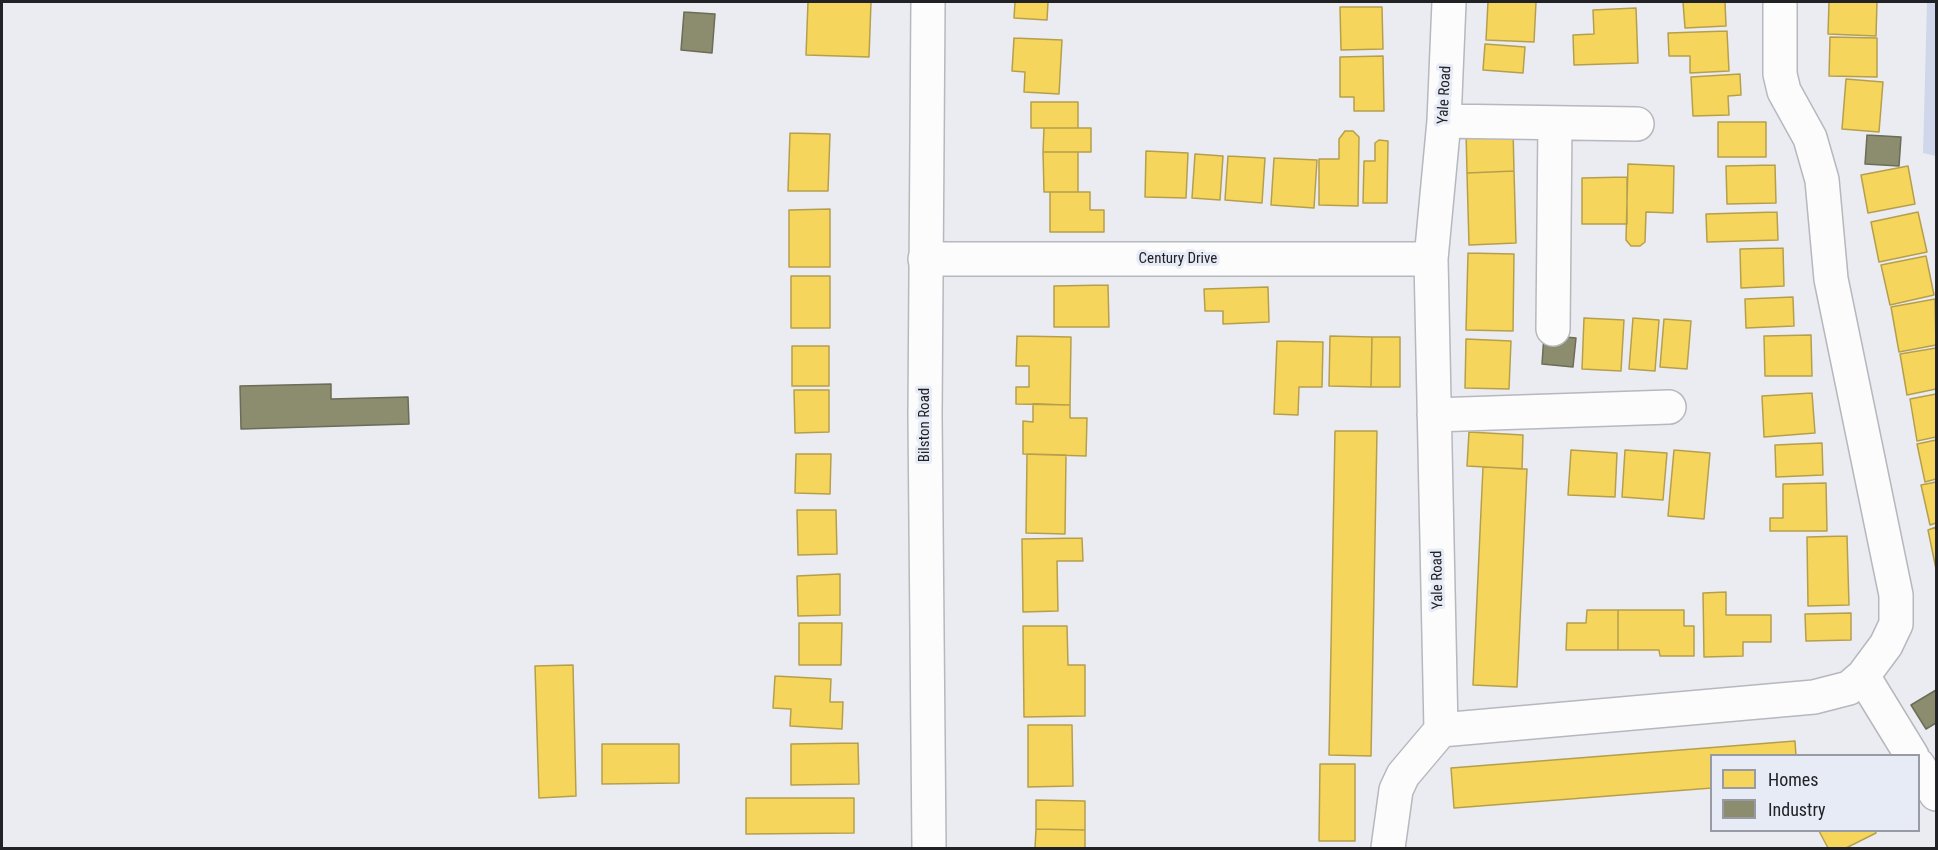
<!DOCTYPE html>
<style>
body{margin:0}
#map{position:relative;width:1938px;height:850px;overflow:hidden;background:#eaecf2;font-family:"Roboto Condensed",sans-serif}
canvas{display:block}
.frame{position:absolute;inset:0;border:3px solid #212226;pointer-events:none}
.legend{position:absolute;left:1710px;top:754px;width:210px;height:78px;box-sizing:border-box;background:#e7ebf6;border:2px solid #989ba3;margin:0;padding:8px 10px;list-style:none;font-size:18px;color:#212226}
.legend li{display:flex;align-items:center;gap:12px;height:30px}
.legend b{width:30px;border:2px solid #989ba3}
</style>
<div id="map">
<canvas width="1938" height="850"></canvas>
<div class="frame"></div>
<ul class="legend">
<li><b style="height:16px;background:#f6d55c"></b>Homes</li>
<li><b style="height:16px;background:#8c8c6e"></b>Industry</li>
</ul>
</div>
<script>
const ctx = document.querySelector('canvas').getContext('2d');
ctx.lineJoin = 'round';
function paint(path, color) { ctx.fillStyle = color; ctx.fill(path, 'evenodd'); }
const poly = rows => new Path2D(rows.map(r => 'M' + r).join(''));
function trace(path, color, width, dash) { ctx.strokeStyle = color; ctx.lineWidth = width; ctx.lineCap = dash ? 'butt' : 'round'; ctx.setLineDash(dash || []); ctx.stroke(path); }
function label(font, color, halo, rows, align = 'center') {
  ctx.font = font + ' "Roboto Condensed",sans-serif'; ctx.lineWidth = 6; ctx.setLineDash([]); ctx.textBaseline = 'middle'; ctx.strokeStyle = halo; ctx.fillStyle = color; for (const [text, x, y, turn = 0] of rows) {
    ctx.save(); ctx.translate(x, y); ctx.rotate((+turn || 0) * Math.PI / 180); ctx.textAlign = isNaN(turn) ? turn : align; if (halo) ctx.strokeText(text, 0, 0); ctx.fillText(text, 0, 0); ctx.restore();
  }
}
const green = poly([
 [1927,2,1936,2,1936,156,1923,153]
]);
const homes = poly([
 [808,2,871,2,869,57,806,55,808,2],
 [1015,2,1048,2,1047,20,1014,18,1015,2],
 [1488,2,1536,2,1534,42,1486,40,1488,2],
 [1683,2,1725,2,1726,26,1685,28,1683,2],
 [1829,2,1877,2,1876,36,1828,34,1829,2],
 [1340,7,1382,7,1383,49,1341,50,1340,7],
 [1636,8,1638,63,1574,65,1573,35,1594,34,1593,10,1636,8],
 [1727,31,1729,71,1690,73,1690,56,1669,56,1668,33,1727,31],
 [1830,37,1877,38,1877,77,1829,76,1830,37],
 [1014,38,1062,40,1059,94,1024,92,1025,72,1012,71,1014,38],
 [1485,44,1525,47,1523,73,1483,70,1485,44],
 [1383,56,1384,111,1354,111,1354,97,1340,97,1340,57,1383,56],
 [1740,74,1741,95,1728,96,1729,115,1693,116,1691,77,1740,74],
 [1846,79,1883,82,1879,132,1842,129,1846,79],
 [1031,102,1078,102,1078,128,1031,128,1031,102],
 [1718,122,1766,122,1766,157,1718,157,1718,122],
 [1044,128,1091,128,1091,152,1043,152,1044,128],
 [1513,129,1514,171,1467,173,1466,131,1513,129],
 [1345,131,1353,131,1359,137,1358,206,1319,205,1319,159,1339,159,1339,139,1345,131],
 [790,133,830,134,828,191,788,191,790,133],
 [1379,140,1388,141,1387,203,1363,203,1364,161,1375,161,1375,143,1379,140],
 [1146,151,1188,153,1186,198,1145,197,1146,151],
 [1043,152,1078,152,1078,192,1044,192,1043,152],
 [1195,154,1223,156,1220,200,1192,198,1195,154],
 [1228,156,1265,158,1262,203,1225,200,1228,156],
 [1274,158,1317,160,1314,208,1271,205,1274,158],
 [1628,164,1674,166,1673,213,1646,212,1645,242,1640,246,1631,246,1626,240,1628,164],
 [1775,165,1776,203,1727,204,1726,166,1775,165],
 [1908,166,1915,204,1868,213,1861,175,1908,166],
 [1514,171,1516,243,1469,245,1467,173,1514,171],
 [1627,177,1627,224,1582,224,1582,178,1627,177],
 [1050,192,1090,192,1090,210,1104,210,1104,232,1050,232,1050,192],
 [830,209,830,267,789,267,789,210,830,209],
 [1777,212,1778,240,1707,242,1706,214,1777,212],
 [1918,212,1927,252,1879,262,1871,222,1918,212],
 [1783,248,1784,286,1741,288,1740,249,1783,248],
 [1468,253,1514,254,1513,331,1466,330,1468,253],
 [1926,256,1934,295,1890,305,1881,265,1926,256],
 [791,276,830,276,830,328,791,328,791,276],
 [1108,285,1109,327,1054,327,1054,286,1108,285],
 [1268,287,1269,322,1223,324,1223,311,1205,311,1204,289,1268,287],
 [1793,297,1794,326,1746,328,1745,299,1793,297],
 [1935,299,1936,345,1899,352,1891,307,1935,299],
 [1584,318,1624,320,1621,371,1582,369,1584,318],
 [1633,318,1659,320,1655,371,1629,369,1633,318],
 [1664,319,1691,321,1687,369,1660,367,1664,319],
 [1811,335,1812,376,1765,376,1764,336,1811,335],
 [1017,336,1071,337,1070,405,1016,404,1016,387,1029,387,1029,366,1016,366,1017,336],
 [1330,336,1372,337,1371,387,1329,386,1330,336],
 [1372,337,1400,337,1400,387,1371,387,1372,337],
 [1466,339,1511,341,1509,389,1465,388,1466,339],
 [1277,341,1323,342,1322,387,1299,387,1298,415,1274,414,1277,341],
 [792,346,829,346,829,386,792,386,792,346],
 [1936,348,1936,389,1907,395,1900,354,1936,348],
 [794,390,829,390,829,432,795,433,794,390],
 [1812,393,1815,433,1764,437,1762,396,1812,393],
 [1936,394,1936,437,1917,441,1910,399,1936,394],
 [1033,404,1070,405,1070,418,1087,418,1086,456,1023,454,1023,421,1033,422,1033,404],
 [1335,431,1377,431,1371,756,1329,755,1335,431],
 [1469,432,1523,435,1522,469,1467,466,1469,432],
 [1936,440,1936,479,1925,482,1917,444,1936,440],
 [1822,443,1823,475,1776,477,1775,445,1822,443],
 [1571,450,1617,453,1615,497,1568,495,1571,450],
 [1625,450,1667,453,1663,500,1622,497,1625,450],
 [1674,450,1710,453,1704,519,1668,516,1674,450],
 [796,454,831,454,830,494,795,493,796,454],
 [1027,454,1066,455,1065,534,1026,533,1027,454],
 [1483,467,1527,469,1517,687,1473,685,1483,467],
 [1936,482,1936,523,1930,525,1921,485,1936,482],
 [1826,483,1827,531,1770,531,1770,518,1783,518,1783,484,1826,483],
 [797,510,836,510,837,554,798,555,797,510],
 [1936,527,1936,569,1928,530,1936,527],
 [1847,536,1849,605,1808,606,1807,537,1847,536],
 [1082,538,1083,561,1057,561,1058,611,1023,612,1022,539,1082,538],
 [840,574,840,615,798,616,797,576,840,574],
 [1726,592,1726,615,1771,615,1771,642,1743,642,1743,656,1704,657,1703,593,1726,592],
 [1587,610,1618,610,1618,650,1566,650,1567,623,1586,623,1587,610],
 [1618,610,1684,610,1684,626,1694,626,1694,656,1660,656,1659,650,1618,650,1618,610],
 [1851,613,1851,640,1806,641,1805,614,1851,613],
 [799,623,842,623,841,665,799,665,799,623],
 [1023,626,1067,626,1068,665,1085,665,1085,716,1024,717,1023,626],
 [573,665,576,796,539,798,535,666,573,665],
 [775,676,831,679,830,702,843,702,842,729,790,726,791,709,773,708,775,676],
 [1028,725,1072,725,1073,786,1028,787,1028,725],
 [1795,741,1796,756,1712,756,1712,788,1454,808,1451,768,1795,741],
 [858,743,859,784,791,785,791,744,858,743],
 [602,744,679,744,679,783,602,784,602,744],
 [1320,764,1355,764,1355,841,1319,841,1320,764],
 [746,798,854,798,854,833,746,834,746,798],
 [1036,800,1085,801,1085,830,1036,829,1036,800],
 [1036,829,1085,830,1085,848,1035,848,1036,829],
 [1875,830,1876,833,1846,848,1828,848,1819,831,1875,830]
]);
const industry = poly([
 [684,12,715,14,712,53,681,50,684,12],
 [1867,135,1901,137,1899,166,1865,164,1867,135],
 [1544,335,1576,338,1573,367,1542,364,1544,335],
 [331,384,331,399,408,397,409,424,241,429,240,386,331,384],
 [1936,690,1936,723,1926,729,1911,705,1936,690]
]);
const minor = poly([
 [1449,2,1444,121,1431,259,1441,730,1814,697,1849,688,1863,676,1886,645,1896,624,1896,595,1831,279,1822,180,1810,138,1784,91,1780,74,1780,2],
 [1444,121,1637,124],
 [925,259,1431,259],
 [1553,329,1555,123],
 [1434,415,1669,407],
 [1863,676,1912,756],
 [1918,765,1936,794],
 [1388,848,1396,790,1403,775,1441,730]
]);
const major = poly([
 [928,2,925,415,929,848]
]);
const streetNames = [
 ["Yale Road",1445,95,-87],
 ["Century Drive",1178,259],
 ["Bilston Road",925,425,-90],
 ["Yale Road",1438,580,-91]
];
paint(green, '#d1d7ea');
paint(homes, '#f6d55c');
trace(homes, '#b69f4c', 1.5);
paint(industry, '#8c8c6e');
trace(industry, '#6c6c58', 1.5);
trace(minor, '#b7b8bd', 36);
trace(major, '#b7b8bd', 36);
trace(minor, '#fcfcfd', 33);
trace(major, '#fcfcfd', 33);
label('15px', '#212226', '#e7ebf6', streetNames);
</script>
